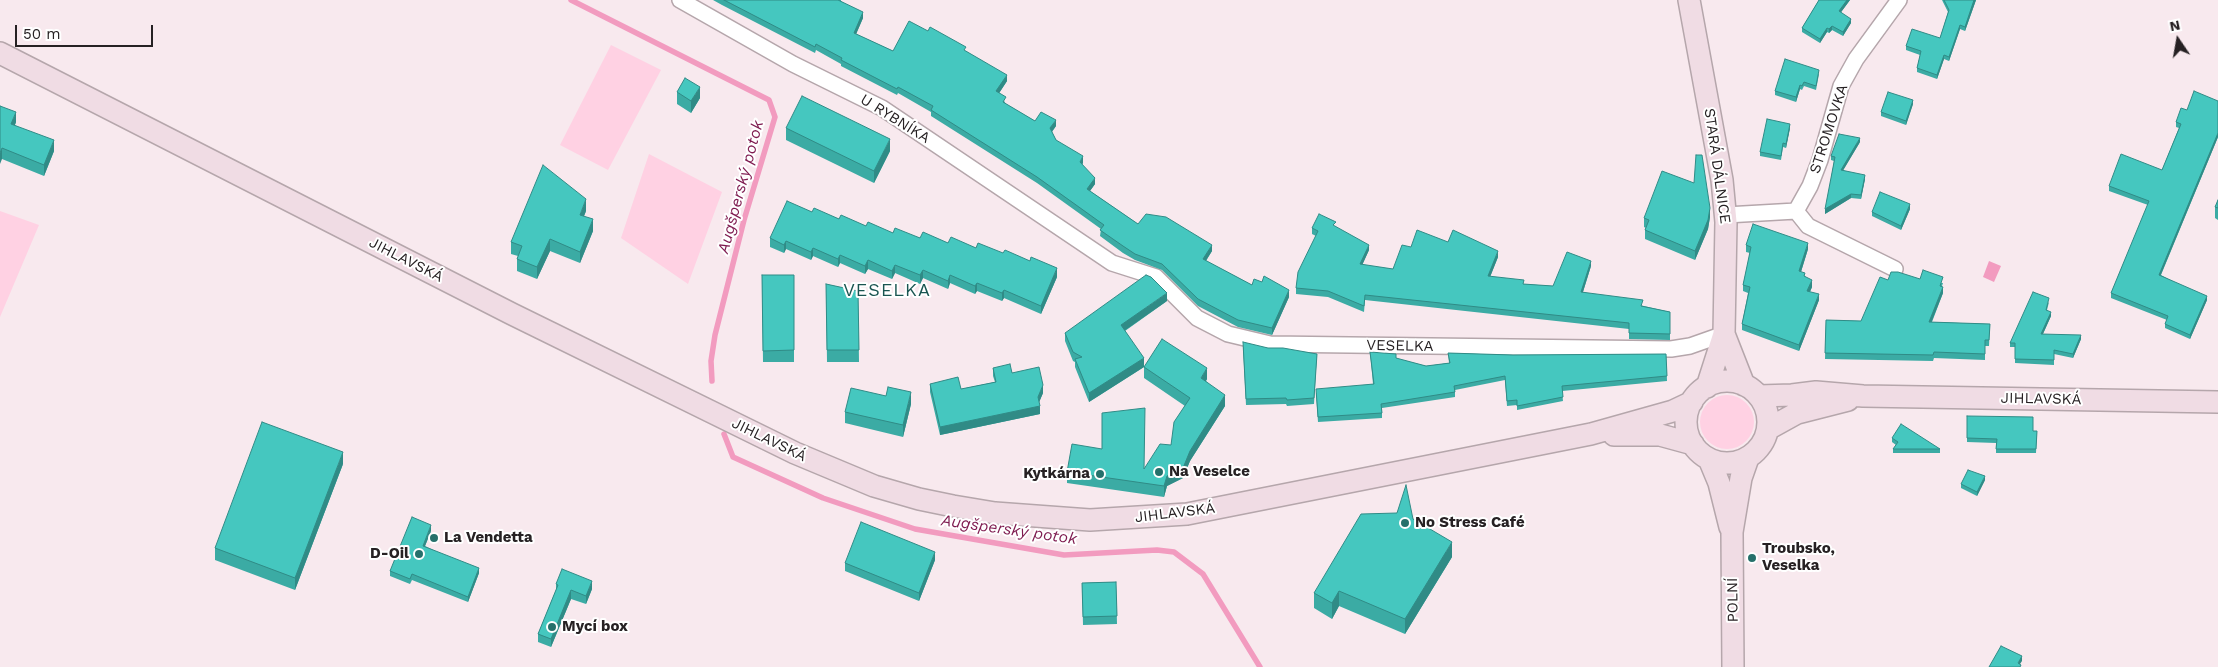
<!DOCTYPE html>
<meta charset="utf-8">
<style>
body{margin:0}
#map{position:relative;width:2218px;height:667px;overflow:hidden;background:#f8e9ee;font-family:"Work Sans",sans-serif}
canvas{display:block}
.north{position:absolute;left:2153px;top:15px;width:50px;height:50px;-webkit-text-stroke:4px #fff;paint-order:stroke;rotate:348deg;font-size:14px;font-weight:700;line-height:20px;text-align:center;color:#262123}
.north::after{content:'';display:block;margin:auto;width:18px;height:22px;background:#262123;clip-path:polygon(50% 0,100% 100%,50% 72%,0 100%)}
.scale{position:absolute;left:15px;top:25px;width:138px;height:22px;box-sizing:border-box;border:2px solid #262123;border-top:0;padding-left:6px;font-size:15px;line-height:18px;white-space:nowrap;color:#262123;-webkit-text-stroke:4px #fff;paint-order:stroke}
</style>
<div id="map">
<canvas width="2218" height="667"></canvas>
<div class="north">N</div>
<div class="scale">50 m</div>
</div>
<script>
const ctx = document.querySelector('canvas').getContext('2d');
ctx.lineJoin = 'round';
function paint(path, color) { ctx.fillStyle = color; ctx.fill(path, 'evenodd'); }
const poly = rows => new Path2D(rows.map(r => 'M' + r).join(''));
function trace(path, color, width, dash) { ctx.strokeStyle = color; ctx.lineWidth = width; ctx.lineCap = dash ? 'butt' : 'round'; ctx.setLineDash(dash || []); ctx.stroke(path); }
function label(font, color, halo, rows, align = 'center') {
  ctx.font = font + ' "Work Sans",sans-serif'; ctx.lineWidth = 4; ctx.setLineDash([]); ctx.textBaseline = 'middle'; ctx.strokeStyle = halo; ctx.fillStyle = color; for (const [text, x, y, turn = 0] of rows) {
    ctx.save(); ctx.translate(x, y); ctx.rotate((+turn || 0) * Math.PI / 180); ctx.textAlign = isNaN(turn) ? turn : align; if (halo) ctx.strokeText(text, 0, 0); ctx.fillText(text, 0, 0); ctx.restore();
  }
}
const green = poly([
 [611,45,661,70,608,170,560,145],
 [649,154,722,192,688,284,621,238],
 [0,211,39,225,0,317],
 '1700 422a27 27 0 1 1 54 0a27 27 0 1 1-54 0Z'
]);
const water = poly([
 [1989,261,2001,266,1994,282,1983,277]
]);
const stream = poly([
 [571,0,769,100,775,117,744,220,715,335,711,361,712,381],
 [724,434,733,457,823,498,915,529,1064,555,1157,550,1174,552,1203,574,1260,667]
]);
const street = poly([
 [680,0,793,64,882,108,1112,263,1156,277,1197,318,1228,334,1270,344,1671,349,1690,346,1724,334],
 [1796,211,1810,186,1820,160,1841,86,1856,59,1899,0],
 [1796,211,1808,226,1895,269],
 [1726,215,1796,211]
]);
const secondary = poly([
 [1689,0,1722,180,1726,222,1724,334,1707,387],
 [0,53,512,314,795,453,874,486,919,499,953,506,995,513,1090,520,1187,514,1591,434,1673,411,1692,402],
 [1724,334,1744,385],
 '1686 422a41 41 0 1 1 82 0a41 41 0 1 1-82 0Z',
 [1759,396,1792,395,1816,392,1863,396,2218,402],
 [1768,429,1797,413,1848,400],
 [1614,435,1660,435,1693,444],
 [1709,459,1719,483,1730,527],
 [1733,667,1732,532,1741,478,1748,458]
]);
const wall = poly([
 [713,0,841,0,841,1,863,18,856,34,893,51,966,51,1007,81,999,93,1006,104,1035,121,1056,126,1052,132,1056,140,1083,163,1082,164,1095,184,1090,191,1138,224,1212,251,1206,261,1252,285,1289,297,1272,335,1238,327,1198,306,1162,270,1135,260,1123,253,1100,236,1101,229,1037,183,931,116,931,112,898,93,897,95,841,66,841,64,816,50,815,53,722,5],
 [1819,0,1850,0,1841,12,1851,23,1843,36,1832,30,1829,33,1827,32,1820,43,1802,32,1802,28],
 [1942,0,1976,0,1965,31,1960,29,1949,61,1944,59,1937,79,1917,72,1917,68,1920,55,1906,50,1906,46,1940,38,1948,12],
 [1819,74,1816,90,1804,86,1802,90,1800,89,1796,102,1775,95,1775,91],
 [677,92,700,98,691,113,677,104],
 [2218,101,2218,137,2161,275,2207,300,2190,339,2165,328,2165,324,2167,320,2111,298,2111,293,2148,205,2109,191,2109,186,2162,170,2179,128,2176,127,2176,122,2187,110],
 [1913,104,1906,125,1881,116,1881,112],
 [0,106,16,122,15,125,54,151,44,176,2,159],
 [786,128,890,151,874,183,786,140],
 [1790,128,1786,148,1783,147,1781,160,1760,156,1760,152],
 [1860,142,1843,170,1865,179,1861,199,1851,198,1825,214,1834,161,1831,160,1831,156],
 [2218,200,2218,220,2215,218,2215,207],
 [1910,209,1901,230,1872,216,1872,212],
 [586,211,584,216,593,231,580,263,550,251,537,279,517,271,517,259,518,256,511,254,511,242],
 [812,212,893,233,976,248,1057,277,1041,314,1004,298,1002,301,977,291,975,294,950,283,948,289,923,278,920,284,895,273,892,279,868,269,865,274,840,263,838,267,813,256,811,260,786,249,784,253,770,247,770,238],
 [1710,217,1708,229,1695,260,1645,239,1645,230,1646,228,1644,227,1644,218],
 [1336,227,1369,250,1362,265,1393,269,1411,247,1448,242,1498,257,1490,277,1524,284,1553,286,1591,266,1583,292,1670,312,1670,340,1629,339,1629,329,1365,300,1364,312,1328,297,1296,294,1296,288,1316,236,1312,234,1312,228],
 [1746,245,1808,249,1801,272,1805,276,1812,287,1810,292,1819,300,1799,351,1742,330,1742,324,1748,293,1743,291,1743,285,1750,253,1746,252],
 [762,275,794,275,794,362,763,362],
 [1888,280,1943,283,1942,286,1943,293,1932,322,1990,324,1989,346,1985,346,1985,360,1934,358,1933,361,1825,359,1826,320,1861,321],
 [826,284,858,291,859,362,827,362],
 [1167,301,1125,331,1144,366,1207,379,1206,381,1225,406,1190,461,1183,478,1167,486,1164,497,1067,483,1067,472,1144,469,1171,445,1185,406,1144,378,1144,367,1089,402,1075,367,1075,362,1073,361,1065,341,1065,333],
 [2049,302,2047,310,2051,316,2043,334,2081,339,2073,358,2054,354,2054,365,2015,363,2015,347,2010,347,2010,343],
 [1243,347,1268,348,1317,354,1314,404,1287,406,1286,404,1246,405],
 [1370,352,1426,366,1449,363,1448,353,1513,355,1666,354,1667,381,1562,391,1563,401,1517,410,1517,405,1507,406,1505,380,1455,390,1455,397,1382,408,1382,418,1318,422,1316,393,1373,384],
 [993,368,1012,373,1043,393,1039,402,1040,414,940,435,930,392,930,384,961,389,995,382,993,376],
 [911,404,903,437,845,423,845,412],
 [1967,416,2033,431,2037,431,2036,453,1996,453,1996,443,1967,442],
 [1892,438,1940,449,1940,453,1893,453,1893,449,1896,445,1892,442],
 [343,464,295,590,215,560,215,548],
 [1985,480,1977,496,1961,488,1961,484],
 [1413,519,1452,557,1405,634,1339,606,1332,619,1314,608,1314,593],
 [431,531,425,546,479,573,468,602,412,580,410,584,390,576,390,571],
 [935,560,919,601,845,571,845,563],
 [1116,582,1117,624,1083,625,1082,583],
 [556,584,592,589,586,604,571,599,551,647,538,642,538,634,556,590]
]);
const shadedWall = poly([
 [1847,0,1850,0,1839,15,1839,11],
 [1974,0,1976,0,1965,31,1965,27],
 [863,12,863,18,854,39,854,33],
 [1851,19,1851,23,1843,36,1843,32],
 [1960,25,1960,29,1949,61,1949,57],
 [1832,26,1832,30,1829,33,1829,29],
 [1827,28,1827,32,1820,43,1820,39],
 [1944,55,1944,59,1937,79,1937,75],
 [1007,75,1007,81,996,98,996,91],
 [1800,85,1800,89,1796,102,1796,97],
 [700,87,700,98,691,113,691,101],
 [1913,100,1913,104,1906,125,1906,121],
 [16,112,16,122,11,134,11,124],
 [1056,120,1056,126,1050,134,1050,128],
 [1790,124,1790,128,1786,148,1786,144],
 [2218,133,2218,137,2159,279,2159,275],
 [1860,138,1860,142,1841,174,1841,170],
 [890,139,890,151,874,183,874,171],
 [54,140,54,151,44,176,44,165],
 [2,148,2,159,0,164,0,153],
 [1083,156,1083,163,1080,168,1080,162],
 [1865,175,1865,179,1861,199,1861,195],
 [1095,178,1095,184,1087,195,1087,189],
 [1851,194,1851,198,1825,214,1825,209],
 [586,199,586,211,580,226,580,215],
 [1910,204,1910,209,1901,230,1901,226],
 [1710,208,1710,217,1708,229,1695,260,1695,251],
 [593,219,593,231,580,263,580,252],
 [550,239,550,251,537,279,537,267],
 [786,241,786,249,784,253,784,245],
 [1808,243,1808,249,1799,278,1799,271],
 [1212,245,1212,251,1203,265,1203,259],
 [1369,245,1369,250,1360,270,1360,264],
 [813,248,813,256,811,260,811,252],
 [1498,251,1498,257,1488,282,1488,276],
 [840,255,840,263,838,267,838,259],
 [868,260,868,269,865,274,865,266],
 [1591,261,1591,266,1581,298,1581,292],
 [895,265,895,273,892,279,892,271],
 [1057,268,1057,277,1041,314,1041,306],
 [923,270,923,278,920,284,920,275],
 [950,275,950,283,948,289,948,281],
 [1812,280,1812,287,1807,298,1807,291],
 [977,283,977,291,975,294,975,286],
 [1943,287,1943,293,1929,328,1929,322],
 [1004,290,1004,298,1002,301,1002,293],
 [1289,290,1289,297,1272,335,1272,328],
 [1167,293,1167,301,1121,333,1121,325],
 [1819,294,1819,300,1799,351,1799,345],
 [2207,296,2207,300,2190,339,2190,335],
 [2051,312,2051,316,2041,338,2041,334],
 [2081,335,2081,339,2073,358,2073,354],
 [1144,358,1144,367,1089,402,1089,393],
 [1207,368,1207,379,1201,389,1201,378],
 [1043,385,1043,393,1038,405,1038,397],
 [911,392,911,404,903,437,903,425],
 [1225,395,1225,406,1190,461,1183,478,1167,486,1164,497,1164,486,1167,476,1190,451],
 [1040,406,1040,414,940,435,940,427],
 [343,452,343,464,295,590,295,578],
 [1985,476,1985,480,1977,496,1977,492],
 [431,525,431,531,423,551,423,546],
 [1452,542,1452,557,1405,634,1405,619],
 [935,552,935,560,919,601,919,593],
 [479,568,479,573,468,602,468,597],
 [592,581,592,589,586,604,586,596],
 [571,590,571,599,551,647,551,639],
 [1339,591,1339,606,1332,619,1332,603],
 [2022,656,2022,661,2018,667,2018,663]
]);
const building = poly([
 [724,0,838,0,863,12,854,33,893,51,909,21,928,31,930,27,966,47,964,50,1007,75,996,91,1006,97,1003,102,1035,121,1041,112,1056,120,1050,128,1056,140,1083,156,1080,162,1095,178,1087,189,1138,224,1146,214,1166,217,1212,245,1203,259,1252,285,1254,279,1262,282,1264,276,1289,290,1272,328,1238,320,1198,299,1162,264,1135,254,1123,246,1100,230,1104,225,1037,177,931,110,933,106,898,87,897,89,841,60,842,58,816,44,815,47,724,0],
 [1819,0,1847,0,1839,11,1851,19,1843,32,1832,26,1829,29,1827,28,1820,39,1802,28,1819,0],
 [1944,0,1974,0,1965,27,1960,25,1949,57,1944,55,1937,75,1917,68,1921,51,1906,46,1912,29,1940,38,1949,10,1944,0],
 [1785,59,1819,70,1816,86,1804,82,1802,86,1800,85,1796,97,1775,91,1785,59],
 [685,78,700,87,691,101,677,92,685,78],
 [2194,91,2218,101,2218,133,2159,275,2207,296,2190,335,2165,324,2168,316,2111,293,2149,201,2109,186,2121,154,2162,170,2181,124,2176,122,2181,108,2187,110,2194,91],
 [1888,92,1913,100,1906,121,1881,112,1888,92],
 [802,96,890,139,874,171,786,128,802,96],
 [0,106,16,112,11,124,54,140,44,165,2,148,0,153,0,106],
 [1767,119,1790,124,1786,144,1783,143,1781,156,1760,152,1767,119],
 [1839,134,1860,138,1841,170,1865,175,1861,195,1851,194,1825,209,1835,157,1831,156,1839,134],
 [1696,155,1702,155,1710,208,1708,220,1695,251,1645,230,1649,220,1644,218,1662,171,1694,183,1696,155],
 [543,165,586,199,580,215,593,219,580,252,550,239,537,267,517,259,522,246,511,242,543,165],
 [1880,192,1910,204,1901,226,1872,212,1880,192],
 [2218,200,2218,208,2215,207,2218,200],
 [787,201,812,212,814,208,839,219,841,215,866,226,868,222,893,233,895,228,920,238,923,232,948,243,951,237,976,248,978,243,1003,253,1005,250,1030,261,1031,257,1057,268,1041,306,1004,290,1002,293,977,283,975,286,950,275,948,281,923,270,920,275,895,265,892,271,868,260,865,266,840,255,838,259,813,248,811,252,786,241,784,245,770,238,787,201],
 [1319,214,1336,222,1333,225,1369,245,1360,264,1393,269,1402,245,1411,247,1417,230,1448,242,1453,230,1498,251,1488,276,1524,280,1523,284,1553,286,1567,252,1591,261,1581,292,1643,300,1641,306,1670,312,1670,334,1629,333,1629,323,1365,295,1364,306,1328,291,1296,288,1298,272,1318,231,1312,228,1319,214],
 [1753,224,1808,243,1799,271,1805,273,1804,276,1812,280,1807,291,1819,294,1799,345,1742,324,1750,287,1743,285,1751,247,1746,245,1753,224],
 [1923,270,1943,277,1940,286,1943,287,1929,322,1990,324,1989,340,1985,340,1985,354,1934,352,1933,355,1825,353,1826,320,1861,321,1880,277,1888,280,1891,272,1898,272,1920,279,1923,270],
 [762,275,794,275,794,350,763,351,762,275],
 [1146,275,1151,277,1167,293,1121,325,1144,358,1089,393,1075,359,1082,357,1073,352,1065,333,1146,275],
 [826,284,858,291,859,350,827,350,826,284],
 [2033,292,2049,298,2046,310,2051,312,2041,334,2081,335,2073,354,2054,350,2054,360,2015,359,2015,343,2010,343,2033,292],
 [1162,339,1207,368,1201,378,1225,395,1190,451,1183,468,1167,476,1164,486,1067,472,1072,444,1102,449,1102,413,1145,408,1144,469,1160,444,1171,445,1174,422,1190,398,1144,367,1162,339],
 [1243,342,1268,348,1283,348,1317,354,1314,398,1287,400,1286,398,1246,399,1243,342],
 [1370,352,1396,354,1396,358,1426,366,1450,363,1448,353,1513,355,1666,354,1667,376,1562,386,1563,397,1517,406,1517,400,1507,401,1505,376,1454,386,1455,392,1381,404,1382,413,1318,417,1316,389,1374,384,1370,352],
 [1010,364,1012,373,1039,367,1043,385,1038,397,1040,406,940,427,930,384,958,377,961,389,996,382,993,368,1010,364],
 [888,387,911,392,903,425,845,412,851,388,886,396,888,387],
 [1967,416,2033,417,2033,431,2037,431,2036,449,1996,449,1997,439,1967,438,1967,416],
 [262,422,343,452,295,578,215,548,262,422],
 [1901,424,1940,449,1893,449,1898,442,1892,438,1901,424],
 [1968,470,1985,476,1977,492,1961,484,1968,470],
 [1406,485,1413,519,1452,542,1405,619,1339,591,1332,603,1314,593,1361,514,1397,513,1406,485],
 [412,517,431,525,423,546,479,568,468,597,412,574,410,579,390,571,412,517],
 [861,522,935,552,919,593,845,563,861,522],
 [562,569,592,581,586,596,571,590,551,639,538,634,558,585,556,584,562,569],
 [1116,582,1117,616,1083,617,1082,583,1116,582],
 [2001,646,2022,656,2018,663,2021,665,2020,667,1989,667,2001,646]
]);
const markers = [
 [1159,472,5,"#26706b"],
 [1100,474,5,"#26706b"],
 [1405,523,5,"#26706b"],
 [434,538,5,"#26706b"],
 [419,554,5,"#26706b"],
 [1752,558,5,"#26706b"],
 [552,627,5,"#26706b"]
];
const streetNames = [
 ["U RYBNÍKA",895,119,32],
 ["STROMOVKA",1829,129,-72],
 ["STARÁ DÁLNICE",1717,166,82],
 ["JIHLAVSKÁ",406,260,27],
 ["VESELKA",1400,346,1],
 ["JIHLAVSKÁ",2041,399,1],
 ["JIHLAVSKÁ",769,440,26],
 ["JIHLAVSKÁ",1175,513,-7],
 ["POLNÍ",1733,600,-91]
];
const poiNames = [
 ["Na Veselce",1169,472],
 ["Kytkárna",1090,474,"right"],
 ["No Stress Café",1415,523],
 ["La Vendetta",444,538],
 ["Troubsko,",1762,549],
 ["Veselka",1762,566],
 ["D-Oil",409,554,"right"],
 ["Mycí box",562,627]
];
const waterNames = [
 ["Augšperský potok",741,187,-75],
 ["Augšperský potok",1009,530,8]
];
const quarterNames = [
 ["VESELKA",887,291]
];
paint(green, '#ffd1e3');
paint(water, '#f29bbf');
trace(stream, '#f29bbf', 5.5);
trace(street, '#b5a6ab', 18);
trace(secondary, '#b5a6ab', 24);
trace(street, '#fff', 15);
trace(secondary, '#f0dce4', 21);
paint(wall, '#3baba4');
paint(shadedWall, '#308b86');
paint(building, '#45c7bf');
trace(building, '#308b86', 1);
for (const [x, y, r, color] of markers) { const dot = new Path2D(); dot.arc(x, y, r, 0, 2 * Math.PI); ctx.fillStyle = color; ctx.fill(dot); trace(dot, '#fff', 2); }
label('15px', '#262123', '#fff', streetNames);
label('bold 15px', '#262123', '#fff', poiNames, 'left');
label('italic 16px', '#7e1a4f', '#fff', waterNames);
ctx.letterSpacing = '1px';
label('18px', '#1a5551', '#fff', quarterNames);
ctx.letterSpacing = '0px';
</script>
